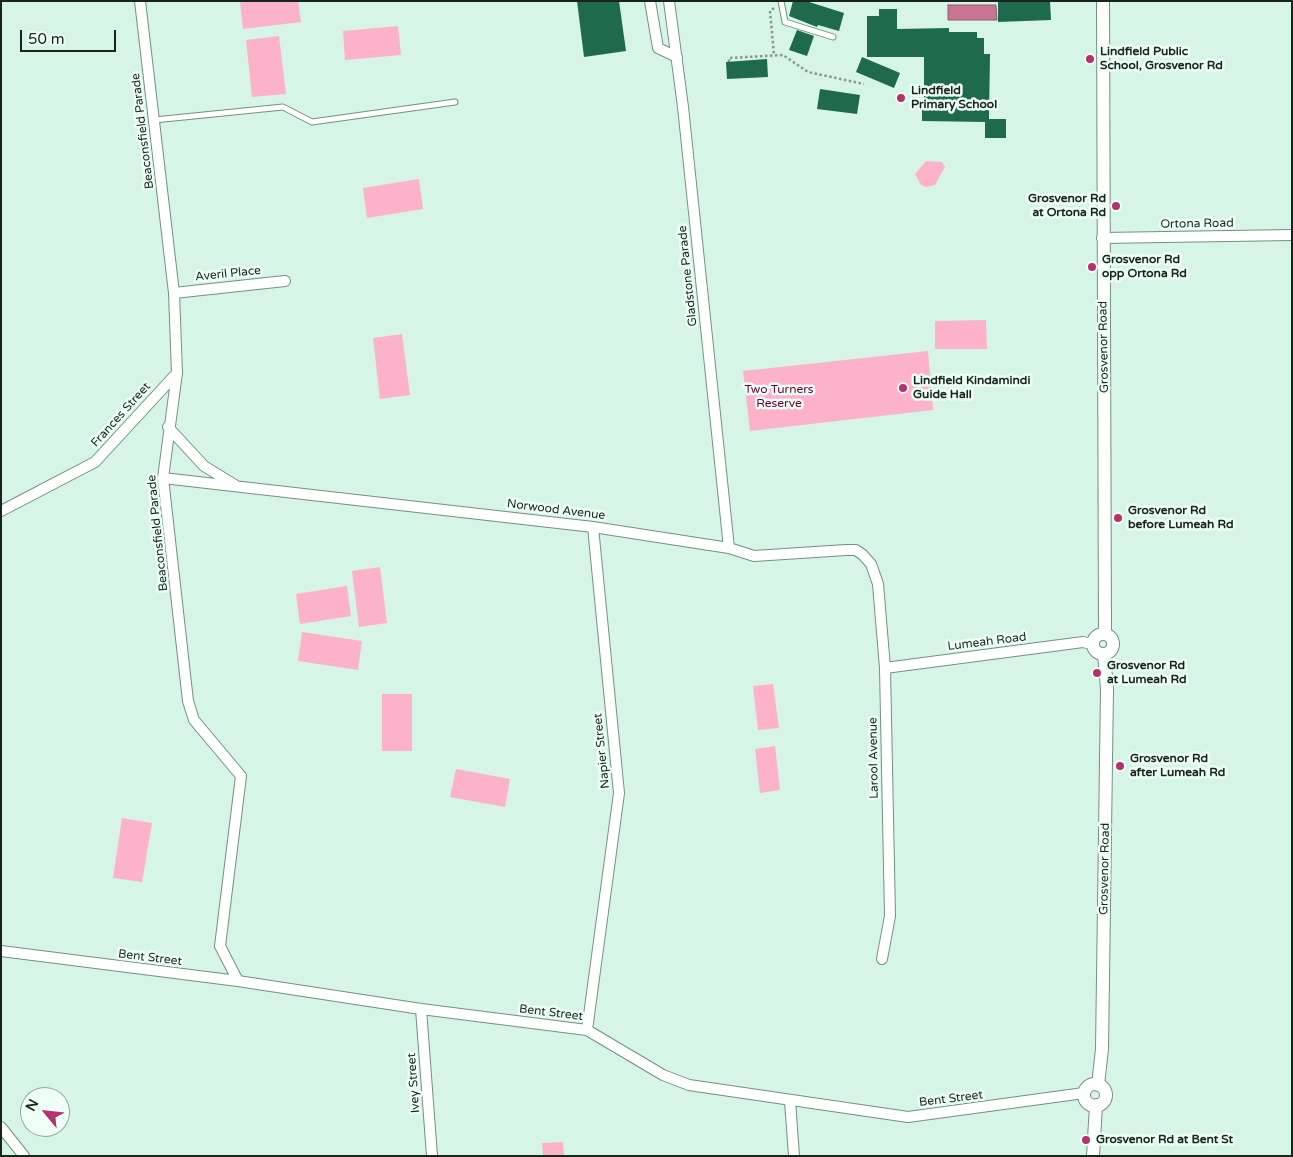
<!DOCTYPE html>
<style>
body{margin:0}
#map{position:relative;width:1293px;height:1157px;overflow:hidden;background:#d7f5e6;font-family:"Varela Round",sans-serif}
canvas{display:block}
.frame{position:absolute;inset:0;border:2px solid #19241e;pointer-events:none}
.north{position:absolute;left:20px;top:1087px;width:50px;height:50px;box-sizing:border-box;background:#edfff6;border:1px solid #98a7a0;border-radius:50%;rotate:298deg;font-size:14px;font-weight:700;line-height:20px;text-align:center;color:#19241e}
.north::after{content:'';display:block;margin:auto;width:18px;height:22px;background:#b9306e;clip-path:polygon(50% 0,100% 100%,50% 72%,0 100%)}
.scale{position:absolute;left:20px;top:30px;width:96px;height:22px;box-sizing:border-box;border:2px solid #19241e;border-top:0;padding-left:6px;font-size:15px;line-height:18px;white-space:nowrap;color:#19241e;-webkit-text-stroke:4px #edfff6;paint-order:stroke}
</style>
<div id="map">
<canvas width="1293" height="1157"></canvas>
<div class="frame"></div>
<div class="north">N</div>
<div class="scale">50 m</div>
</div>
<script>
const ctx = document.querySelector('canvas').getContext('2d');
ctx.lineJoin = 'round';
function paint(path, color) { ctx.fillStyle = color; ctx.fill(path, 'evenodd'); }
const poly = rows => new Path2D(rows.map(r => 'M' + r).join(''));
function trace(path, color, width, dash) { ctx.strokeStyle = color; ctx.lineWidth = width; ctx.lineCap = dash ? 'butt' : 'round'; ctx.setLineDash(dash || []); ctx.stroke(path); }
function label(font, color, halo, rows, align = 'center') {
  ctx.font = font + ' "Varela Round",sans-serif'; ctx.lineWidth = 5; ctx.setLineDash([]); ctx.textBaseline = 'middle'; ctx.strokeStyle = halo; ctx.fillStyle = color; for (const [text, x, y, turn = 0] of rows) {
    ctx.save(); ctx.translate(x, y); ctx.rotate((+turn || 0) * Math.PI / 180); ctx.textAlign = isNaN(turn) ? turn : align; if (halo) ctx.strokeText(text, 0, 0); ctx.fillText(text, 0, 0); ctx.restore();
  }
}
const green = poly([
 [298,1,301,22,243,29,240,2],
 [398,26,401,55,345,60,343,31],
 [279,36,286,94,252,97,246,40],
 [926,161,942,162,945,167,935,185,926,187,921,185,915,174],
 [419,179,423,209,367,218,363,188],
 [986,320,987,349,935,349,935,321],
 [402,334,410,395,380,399,373,338],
 [928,351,933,410,750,431,743,371],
 [380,567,387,623,359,627,352,571],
 [347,586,351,616,300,624,296,594],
 [302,632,362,641,358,670,298,661],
 [773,684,779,728,758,730,753,686],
 [382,694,412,694,412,751,382,751],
 [775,746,780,790,760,793,755,749],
 [456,769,510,779,505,807,450,797],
 [122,818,152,823,142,882,113,878],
 [563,1142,564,1156,543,1156,542,1143]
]);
const water = poly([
 [948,5,996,5,997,20,948,20,948,5]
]);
const building = poly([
 [577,1,619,1,626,51,584,57],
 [793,1,806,1,844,13,839,31,818,25,817,27,789,16],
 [1050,1,1051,20,998,22,998,2],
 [879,9,897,9,897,29,949,28,949,32,977,32,977,38,984,38,984,54,990,54,989,119,1006,119,1006,138,985,138,985,122,922,121,922,103,930,103,924,100,924,57,867,57,867,16,879,16],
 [797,30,814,36,807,56,789,50],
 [862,57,900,73,894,88,856,72],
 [767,59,768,77,727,79,726,62],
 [820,89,860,95,857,114,817,109]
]);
const path = poly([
 [774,8,770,11,774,55],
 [729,62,729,58,783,55,808,72,864,84]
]);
const service = poly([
 [781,1,785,22,833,37],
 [154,120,283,107,312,122,455,102]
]);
const minor = poly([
 [140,1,174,293,177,373,163,478,188,701,194,720,241,776,220,946,238,981],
 [650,1,658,48,677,57],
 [669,1,683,107,729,548],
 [1102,238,1292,235],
 [174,293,285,281],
 [168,427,204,466,235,485],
 [163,478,593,527,729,548,754,556,846,550,856,550,863,555,871,564,878,584,885,668,890,916,882,959],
 [1,511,95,462,177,373],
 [885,668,1083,642,1092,644],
 [1,951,238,981,421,1009,587,1030,663,1075,689,1085,908,1117,1084,1093],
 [421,1009,432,1156],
 [587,1030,619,793,593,527],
 [790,1101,794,1156],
 [1,1127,24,1156]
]);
const tertiary = poly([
 [1103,1,1105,634],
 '1093 644a10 10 0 1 1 20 0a10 10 0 1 1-20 0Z',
 '1084 1095a11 11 0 1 1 22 0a11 11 0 1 1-22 0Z',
 [1098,1085,1102,1049,1107,689,1104,654],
 [1093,1156,1096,1105]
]);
const markers = [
 [1090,59,5,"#b9306e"],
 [901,98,5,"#b9306e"],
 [1116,206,5,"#b9306e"],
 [1092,267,5,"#b9306e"],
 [903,388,5,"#b9306e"],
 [1118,518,5,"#b9306e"],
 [1097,673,5,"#b9306e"],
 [1120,766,5,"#b9306e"],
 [1086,1140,5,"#b9306e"]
];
const poiNames = [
 ["Lindfield Public",1100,52],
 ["School, Grosvenor Rd",1100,66],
 ["Lindfield",911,91],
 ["Primary School",911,105],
 ["Grosvenor Rd",1106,199,"right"],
 ["at Ortona Rd",1106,213,"right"],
 ["Grosvenor Rd",1102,260],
 ["opp Ortona Rd",1102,274],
 ["Lindfield Kindamindi",913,381],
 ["Guide Hall",913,395],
 ["Grosvenor Rd",1128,511],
 ["before Lumeah Rd",1128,525],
 ["Grosvenor Rd",1107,666],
 ["at Lumeah Rd",1107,680],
 ["Grosvenor Rd",1130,759],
 ["after Lumeah Rd",1130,773],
 ["Grosvenor Rd at Bent St",1096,1140]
];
const streetNames = [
 ["Beaconsfield Parade",143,131,-97],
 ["Ortona Road",1197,224,-1],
 ["Averil Place",228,274,-6],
 ["Gladstone Parade",688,276,-96],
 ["Grosvenor Road",1104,347,-91],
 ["Frances Street",121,415,-48],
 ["Norwood Avenue",556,510,7],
 ["Beaconsfield Parade",158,533,-96],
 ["Lumeah Road",987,642,-7],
 ["Napier Street",602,751,-96],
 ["Larool Avenue",874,758,-91],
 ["Grosvenor Road",1105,869,-89],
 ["Bent Street",150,958,7],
 ["Bent Street",551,1013,7],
 ["Ivey Street",414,1083,-94],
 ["Bent Street",951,1099,-7]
];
const parkNames = [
 ["Two Turners",779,390],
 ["Reserve",779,404]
];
paint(green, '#fdb2cb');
paint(water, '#c67693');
trace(water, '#925d70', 1);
paint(building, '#1f694e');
trace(service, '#749082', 7);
trace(minor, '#749082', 12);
trace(tertiary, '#749082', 14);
trace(path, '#83998e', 2.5, [2.5, 2.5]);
trace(service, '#fff', 5);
trace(minor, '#fff', 10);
trace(tertiary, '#fff', 12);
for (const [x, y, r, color] of markers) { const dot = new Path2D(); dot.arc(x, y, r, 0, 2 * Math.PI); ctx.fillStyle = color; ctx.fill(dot); trace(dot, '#edfff6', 2); }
label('bold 12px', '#19241e', '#edfff6', poiNames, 'left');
label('12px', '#19241e', '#edfff6', streetNames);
label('12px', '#680137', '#edfff6', parkNames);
</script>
